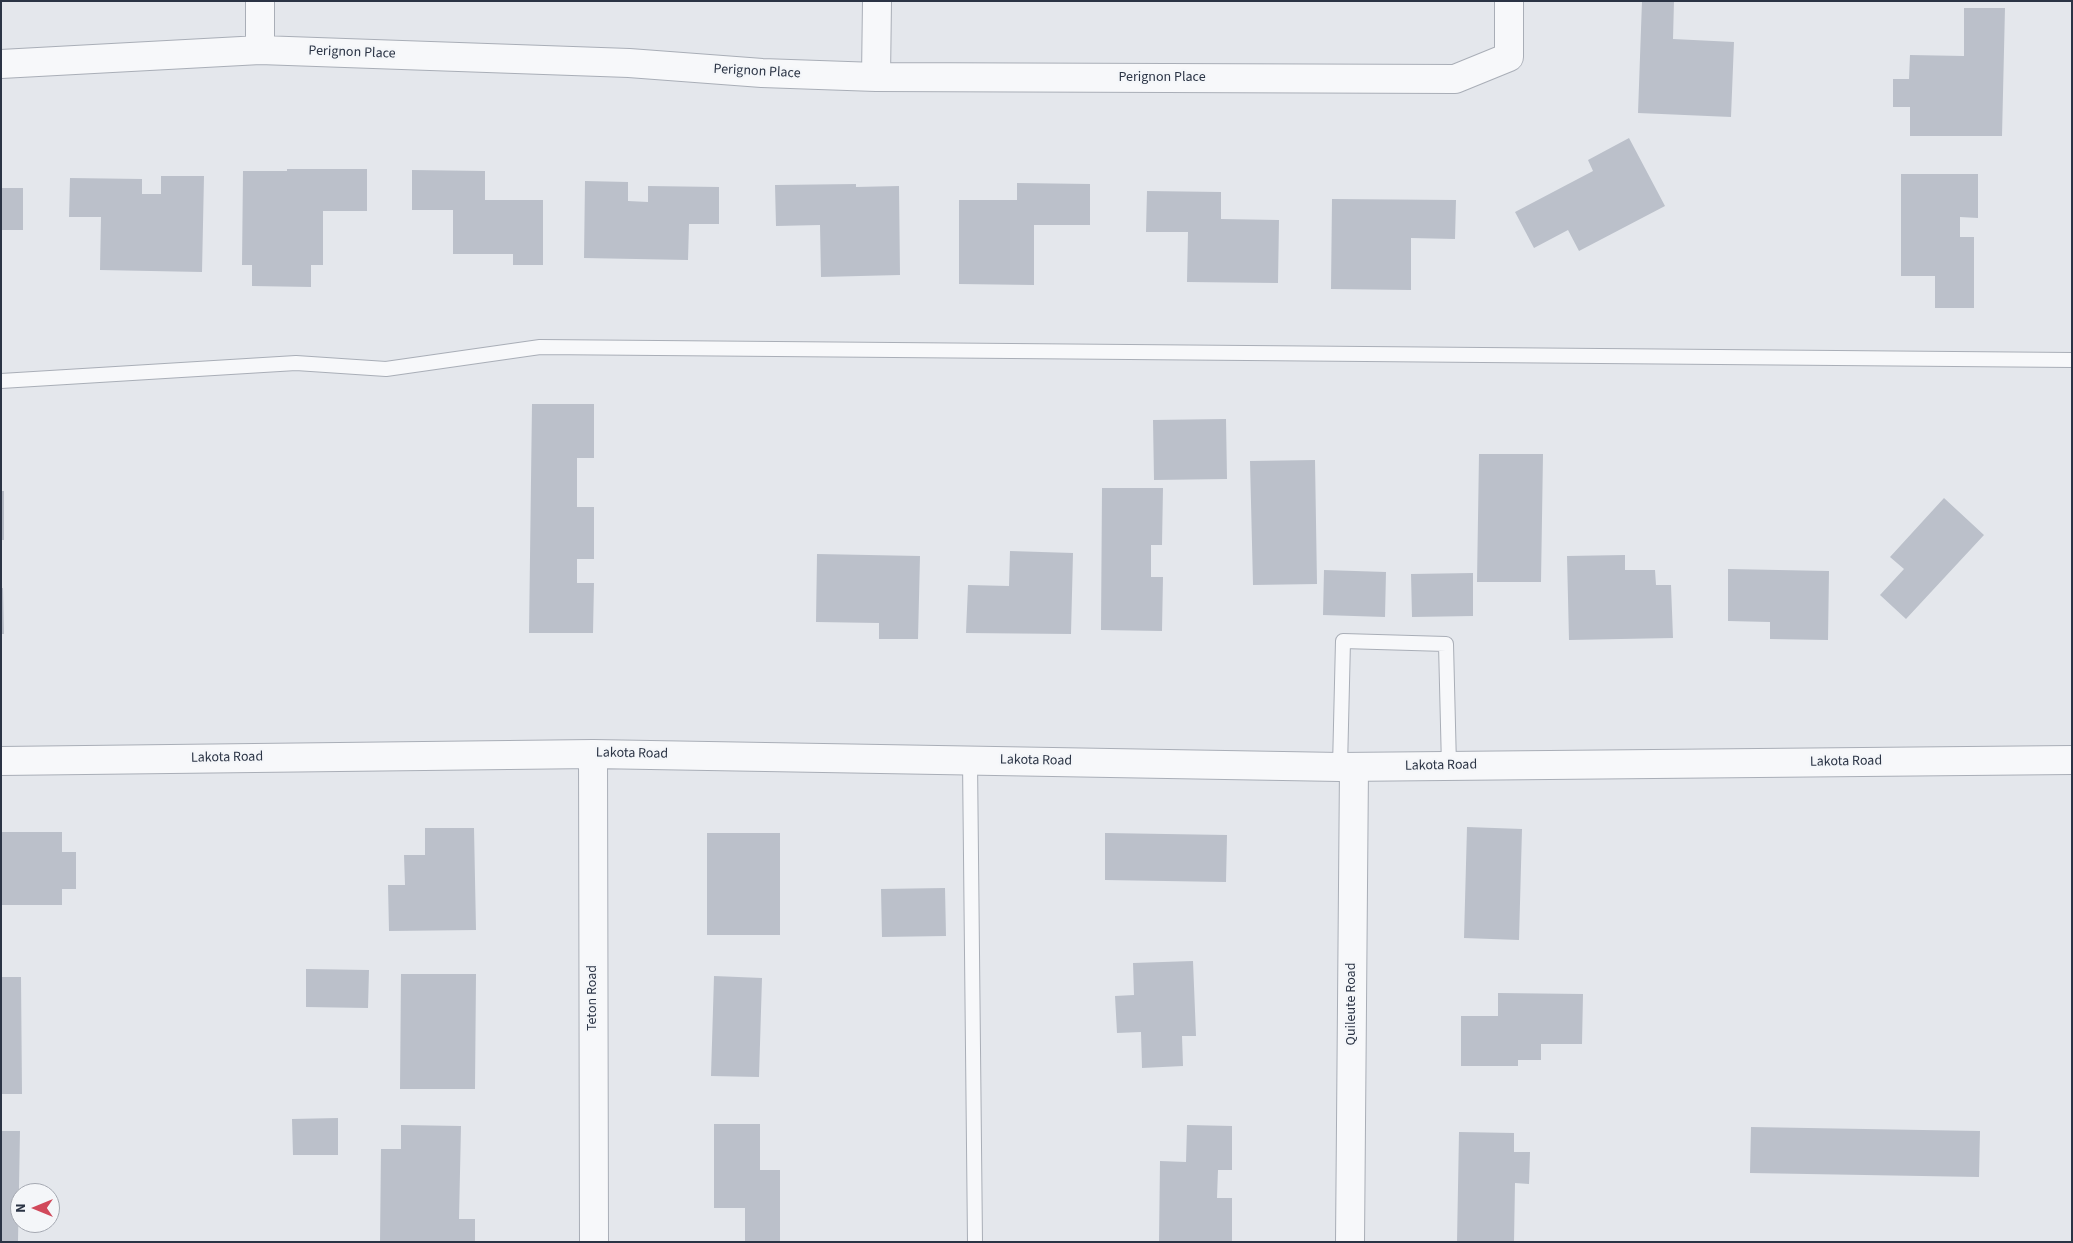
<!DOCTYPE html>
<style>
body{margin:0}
#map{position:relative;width:2073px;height:1243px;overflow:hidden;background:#e4e7ec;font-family:"Source Sans 3",sans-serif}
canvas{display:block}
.frame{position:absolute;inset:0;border:2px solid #2b3445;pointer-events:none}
.north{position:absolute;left:10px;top:1183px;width:50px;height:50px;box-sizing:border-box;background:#f4f6f9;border:1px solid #a4a8b1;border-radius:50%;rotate:270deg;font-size:14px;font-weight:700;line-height:20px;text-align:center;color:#2b3445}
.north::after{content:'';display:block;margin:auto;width:18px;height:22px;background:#d1495b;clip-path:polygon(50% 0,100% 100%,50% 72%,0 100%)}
</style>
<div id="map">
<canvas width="2073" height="1243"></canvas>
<div class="frame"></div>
<div class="north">N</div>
</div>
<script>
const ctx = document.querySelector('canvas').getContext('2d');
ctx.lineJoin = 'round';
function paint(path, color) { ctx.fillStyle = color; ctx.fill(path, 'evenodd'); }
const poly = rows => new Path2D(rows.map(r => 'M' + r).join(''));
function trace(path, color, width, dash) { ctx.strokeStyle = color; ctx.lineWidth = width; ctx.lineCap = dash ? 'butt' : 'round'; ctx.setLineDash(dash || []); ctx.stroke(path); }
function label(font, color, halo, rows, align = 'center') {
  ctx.font = font + ' "Source Sans 3",sans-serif'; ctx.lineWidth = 4.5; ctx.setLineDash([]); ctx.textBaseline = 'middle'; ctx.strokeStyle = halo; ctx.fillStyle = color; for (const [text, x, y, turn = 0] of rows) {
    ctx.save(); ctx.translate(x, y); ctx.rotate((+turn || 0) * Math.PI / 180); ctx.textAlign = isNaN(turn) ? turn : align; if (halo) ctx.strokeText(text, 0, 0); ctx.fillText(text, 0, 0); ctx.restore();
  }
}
const building = poly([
 [1642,1,1674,1,1673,39,1734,42,1731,117,1638,113],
 [1964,8,2005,8,2002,136,1910,136,1910,107,1893,107,1893,79,1909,79,1910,55,1964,56],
 [1629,138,1665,206,1579,251,1568,230,1534,248,1515,212,1593,171,1588,160],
 [287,169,367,169,367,211,323,211,323,265,311,265,311,287,252,286,252,265,242,265,243,171,287,171],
 [412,170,485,171,485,200,543,200,543,265,513,265,513,254,453,254,453,210,412,210],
 [1901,174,1978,174,1978,218,1960,217,1960,237,1974,237,1974,308,1935,308,1935,276,1901,276],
 [161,176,204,176,202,272,100,270,101,217,69,217,70,178,142,179,142,194,161,194],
 [585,181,628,182,628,201,648,202,648,186,719,187,719,224,689,224,688,260,584,258],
 [1017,183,1090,184,1090,225,1034,225,1034,285,959,284,959,200,1017,200],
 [856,184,856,187,899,186,900,275,821,277,820,225,776,226,775,185],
 [1,188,23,188,23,230,1,230],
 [1147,191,1221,192,1221,219,1279,220,1278,283,1187,282,1188,232,1146,232],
 [1332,199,1456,200,1455,239,1411,238,1411,290,1331,289],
 [532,404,594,404,594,458,577,458,577,507,594,507,594,559,577,559,577,583,594,583,593,633,529,633],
 [1226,419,1227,479,1154,480,1153,420],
 [1479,454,1543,454,1541,582,1477,582],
 [1315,460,1317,584,1253,585,1250,461],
 [1102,488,1163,488,1162,545,1151,545,1151,577,1163,577,1162,631,1101,630],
 [1,491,4,491,4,540,1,540],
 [1944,498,1984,535,1906,619,1880,595,1904,569,1890,557],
 [1010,551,1073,553,1071,634,966,633,968,585,1009,586],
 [817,554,920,556,918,639,879,639,879,623,816,622],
 [1625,555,1625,570,1655,570,1656,585,1671,585,1673,638,1569,640,1567,556],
 [1728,569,1829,571,1828,640,1770,639,1770,622,1728,621],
 [1324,570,1386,572,1385,617,1323,615],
 [1473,573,1473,616,1412,617,1411,574],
 [1,588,3,588,4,634,1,634],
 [1467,827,1522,829,1519,940,1464,938],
 [425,828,474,828,476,930,389,931,388,885,405,885,404,855,425,855],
 [1,832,62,832,62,852,76,852,76,889,62,889,62,905,1,905],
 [707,833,780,833,780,935,707,935],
 [1105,833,1227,835,1226,882,1105,880],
 [945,888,946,936,882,937,881,889],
 [1193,961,1196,1036,1182,1036,1183,1066,1142,1068,1141,1032,1117,1033,1115,996,1134,995,1133,963],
 [306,969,369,970,368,1008,306,1007],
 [401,974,476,974,475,1089,400,1089],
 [714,976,762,978,759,1077,711,1076],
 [1,977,21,977,22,1094,1,1094],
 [1498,993,1583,994,1582,1044,1541,1044,1541,1060,1518,1060,1518,1066,1461,1066,1461,1016,1498,1016],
 [338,1118,338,1155,293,1155,292,1119],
 [714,1124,760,1124,760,1170,780,1170,780,1242,745,1242,745,1208,714,1208],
 [401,1125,461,1126,459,1219,475,1219,475,1242,380,1242,381,1149,401,1149],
 [1187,1125,1232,1126,1232,1170,1218,1170,1217,1198,1232,1198,1232,1242,1159,1241,1160,1161,1186,1162],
 [1751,1127,1980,1131,1979,1177,1750,1173],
 [1,1131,20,1131,18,1241,1,1241],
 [1459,1132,1514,1133,1514,1152,1530,1152,1529,1184,1515,1183,1514,1242,1457,1242]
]);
const service = poly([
 [1,381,296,363,386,369,540,347,2072,360],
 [970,760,975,1242],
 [1340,767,1343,641,1446,644,1449,766]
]);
const minor = poly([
 [260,50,260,1],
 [1,64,260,50,629,63,762,73,876,77,1455,79,1509,57,1509,1],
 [876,77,877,1],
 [593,754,594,1242],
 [1,761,593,754,1340,767,2072,760],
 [1350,1242,1354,767]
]);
const streetNames = [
 ["Perignon Place",352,53,2],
 ["Perignon Place",757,72,3],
 ["Perignon Place",1162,78],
 ["Lakota Road",632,754,1],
 ["Lakota Road",227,758,-1],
 ["Lakota Road",1036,761,1],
 ["Lakota Road",1846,762,-1],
 ["Lakota Road",1441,766,-1],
 ["Teton Road",593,998,-90],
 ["Quileute Road",1352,1004,-90]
];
paint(building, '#bbc0ca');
trace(service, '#a9aeb7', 16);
trace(minor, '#a9aeb7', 30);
trace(service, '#f7f8fa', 14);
trace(minor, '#f7f8fa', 28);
label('14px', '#2b3445', '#f4f6f9', streetNames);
</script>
